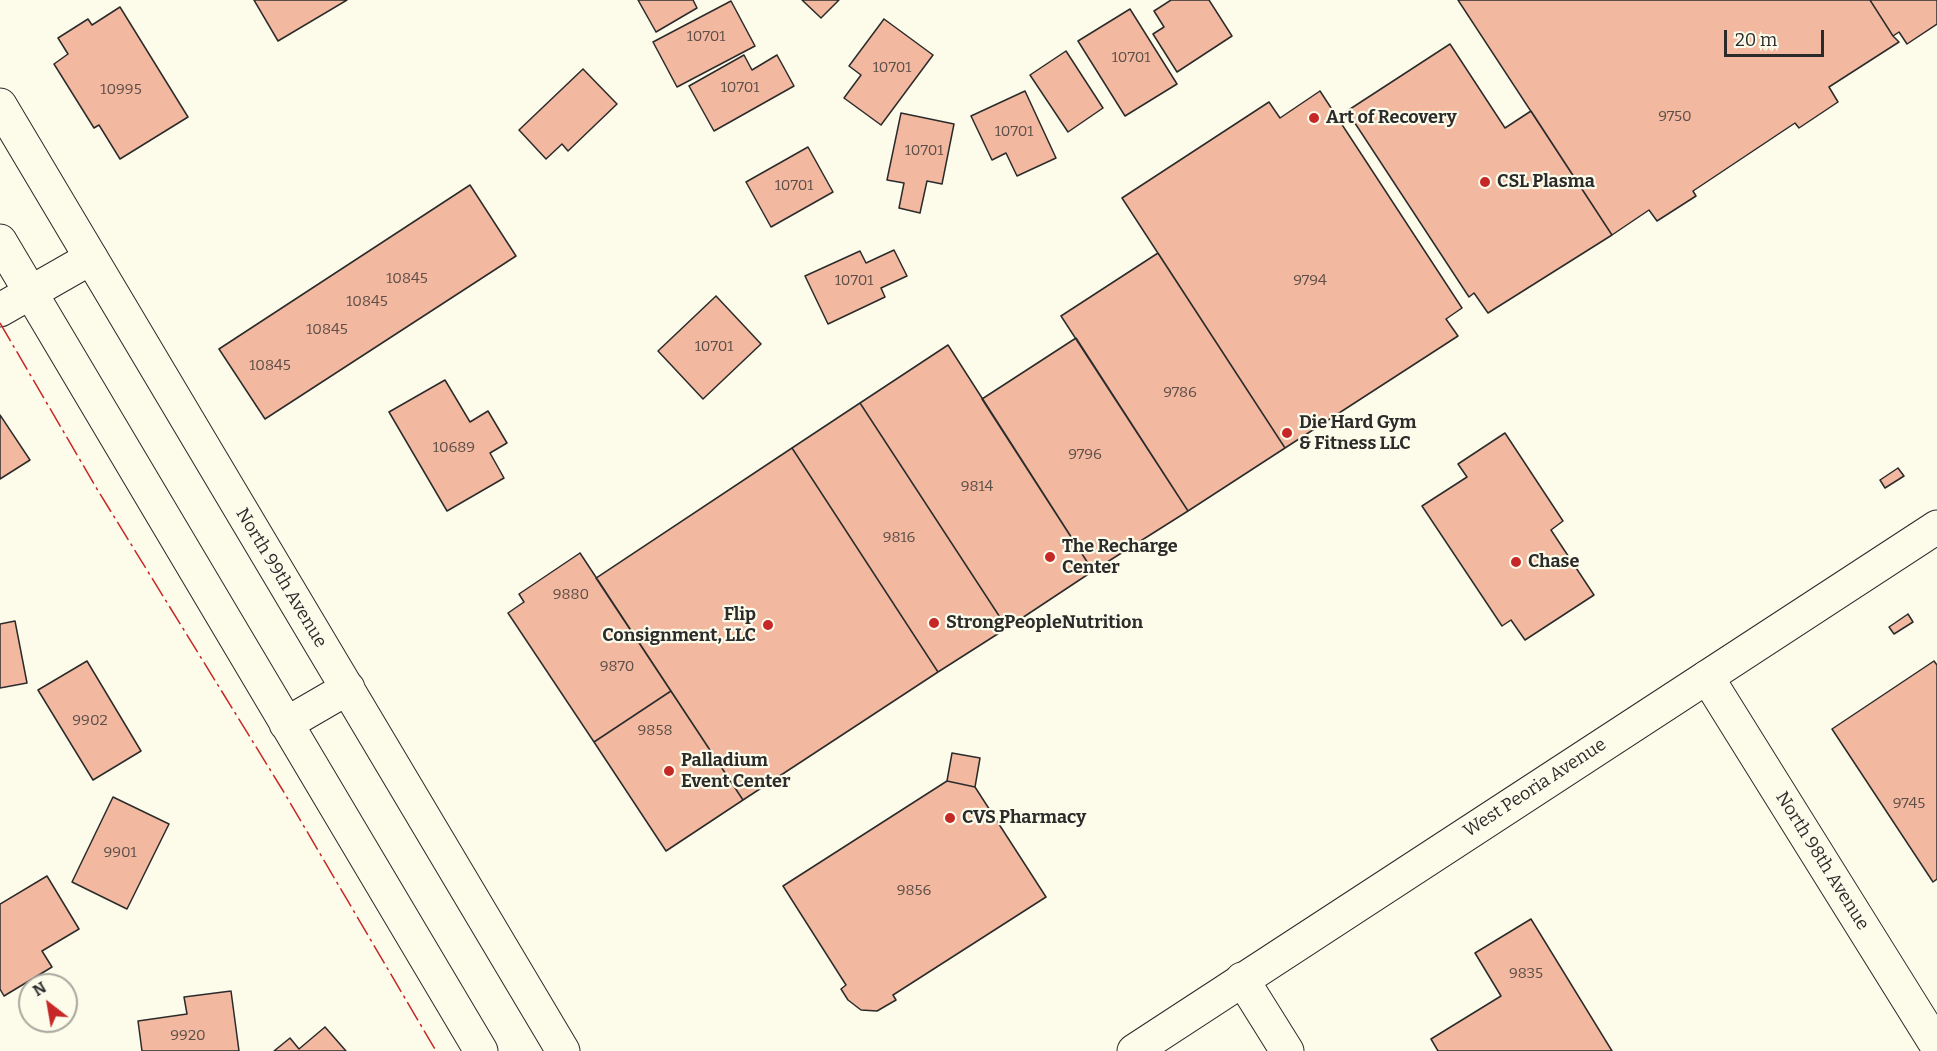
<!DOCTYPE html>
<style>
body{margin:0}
#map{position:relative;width:1937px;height:1051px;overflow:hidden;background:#fdfbea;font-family:Bitter,serif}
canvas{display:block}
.north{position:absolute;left:18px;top:973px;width:60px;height:60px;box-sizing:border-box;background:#fdfbea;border:2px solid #a9a89e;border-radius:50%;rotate:329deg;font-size:16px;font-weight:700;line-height:24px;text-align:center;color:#2b2b2b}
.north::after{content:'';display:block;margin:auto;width:21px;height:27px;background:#c62828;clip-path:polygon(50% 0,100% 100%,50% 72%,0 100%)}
.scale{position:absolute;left:1724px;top:30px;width:100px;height:27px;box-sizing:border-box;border:3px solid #2b2b2b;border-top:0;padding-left:8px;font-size:18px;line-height:21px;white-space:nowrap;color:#2b2b2b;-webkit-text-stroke:4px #fdfbea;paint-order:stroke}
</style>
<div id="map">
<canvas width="1937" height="1051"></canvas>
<div class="north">N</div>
<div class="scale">20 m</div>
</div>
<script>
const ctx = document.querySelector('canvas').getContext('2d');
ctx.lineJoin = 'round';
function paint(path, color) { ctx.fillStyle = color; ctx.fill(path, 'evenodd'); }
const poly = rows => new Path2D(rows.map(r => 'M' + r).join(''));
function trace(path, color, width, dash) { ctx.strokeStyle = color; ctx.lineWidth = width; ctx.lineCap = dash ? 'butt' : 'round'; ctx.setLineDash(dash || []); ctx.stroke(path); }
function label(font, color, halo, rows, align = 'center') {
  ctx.font = font + ' Bitter,serif'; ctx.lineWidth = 4.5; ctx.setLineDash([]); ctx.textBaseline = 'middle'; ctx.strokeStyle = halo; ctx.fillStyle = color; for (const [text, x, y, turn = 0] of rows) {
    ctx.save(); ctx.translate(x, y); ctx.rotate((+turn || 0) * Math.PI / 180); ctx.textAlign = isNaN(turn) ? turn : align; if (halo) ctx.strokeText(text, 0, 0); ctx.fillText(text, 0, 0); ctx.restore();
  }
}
const building = poly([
 [254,0,347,0,278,41,254,0],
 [638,0,693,0,697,8,656,32,638,0],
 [802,0,839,0,821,18,802,0],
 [1171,0,1209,0,1232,36,1177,72,1153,34,1164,27,1154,11,1171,0],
 [1458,0,1870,0,1893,36,1899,42,1829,87,1838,102,1799,128,1795,123,1693,191,1696,196,1657,221,1649,210,1612,235,1458,0],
 [1870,0,1937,0,1937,24,1907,44,1899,32,1893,36,1870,0],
 [731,1,755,46,677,87,653,42,731,1],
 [120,7,188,117,120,159,99,125,94,128,54,64,68,54,58,38,88,19,92,25,120,7],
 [1130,9,1177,84,1125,116,1078,41,1130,9],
 [884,19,933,55,881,125,844,98,861,75,849,66,884,19],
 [1450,44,1505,128,1531,111,1612,235,1488,313,1474,293,1469,297,1347,111,1450,44],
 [1066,51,1103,108,1068,132,1030,75,1066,51],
 [744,55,752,70,777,55,794,86,714,131,689,86,744,55],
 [583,69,617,104,568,151,562,144,546,159,519,130,583,69],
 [1025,91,1056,158,1017,176,1006,153,992,160,971,116,1025,91],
 [1320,91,1462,308,1446,319,1458,336,1285,448,1122,198,1269,102,1280,118,1320,91],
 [901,113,954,124,942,184,927,181,920,213,899,208,904,183,887,180,901,113],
 [808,147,833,192,771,227,746,182,808,147],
 [470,185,516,256,265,419,219,349,470,185],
 [894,250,907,276,881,288,885,297,828,324,805,276,860,251,866,263,894,250],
 [1158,253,1285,448,1188,511,1061,316,1158,253],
 [716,296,761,344,703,399,658,351,716,296],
 [1076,338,1188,511,1093,571,982,399,1076,338],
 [948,345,1093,571,1007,628,860,403,948,345],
 [445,380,470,422,488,411,507,443,490,453,504,478,447,511,389,412,445,380],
 [860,403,1007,628,938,672,792,448,860,403],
 [0,415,30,460,0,479,0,415],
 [1505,433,1563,521,1551,530,1594,595,1525,640,1511,620,1502,626,1422,506,1467,477,1458,464,1505,433],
 [792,448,938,672,743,800,596,578,792,448],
 [1898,468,1904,476,1885,488,1880,480,1898,468],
 [580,553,671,691,594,742,508,613,524,602,519,594,580,553],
 [1908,614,1913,622,1894,634,1889,627,1908,614],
 [15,621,27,683,0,688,0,624,15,621],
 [87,661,141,751,93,780,38,690,87,661],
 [1934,661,1937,665,1937,879,1933,882,1832,729,1934,661],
 [671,691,743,800,666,851,594,742,671,691],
 [952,753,980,758,975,787,947,781,952,753],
 [947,781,975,787,1046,897,893,995,896,1000,877,1011,861,1010,848,1000,841,989,846,985,783,886,947,781],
 [113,797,169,824,127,909,72,882,113,797],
 [47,876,79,929,42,951,52,967,4,996,0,989,0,904,47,876],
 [1531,919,1612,1051,1438,1051,1431,1039,1501,996,1475,953,1531,919],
 [231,991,239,1051,142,1051,138,1021,187,1014,184,997,231,991],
 [325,1027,346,1051,274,1051,290,1038,299,1049,325,1027]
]);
const minor = poly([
 [0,310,91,258],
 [1707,677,1937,1046],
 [1242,979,1287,1051]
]);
const major = poly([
 [0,105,563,1051],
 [0,241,481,1051],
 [286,724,348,688],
 [1134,1051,1937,527]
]);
const power = poly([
 [0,323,97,489,282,789,436,1051]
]);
const markers = [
 [1314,118,6,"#c62828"],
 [1485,182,6,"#c62828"],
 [1287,433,6,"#c62828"],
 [1050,557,6,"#c62828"],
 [1516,562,6,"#c62828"],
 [934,623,6,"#c62828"],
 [768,625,6,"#c62828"],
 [669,771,6,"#c62828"],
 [950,818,6,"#c62828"]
];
const numberNames = [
 ["10701",706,37],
 ["10701",1131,58],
 ["10701",892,68],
 ["10701",740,88],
 ["10995",121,90],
 ["9750",1675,117],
 ["10701",1014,132],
 ["10701",924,151],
 ["10701",794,186],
 ["10845",407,279],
 ["10701",854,281],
 ["9794",1310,281],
 ["10845",367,302],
 ["10845",327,330],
 ["10701",714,347],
 ["10845",270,366],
 ["9786",1180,393],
 ["10689",454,448],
 ["9796",1085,455],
 ["9814",977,487],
 ["9816",899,538],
 ["9880",571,595],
 ["9870",617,667],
 ["9902",90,721],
 ["9858",655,731],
 ["9745",1909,804],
 ["9901",120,853],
 ["9856",914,891],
 ["9835",1526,974],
 ["9920",188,1036]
];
const poiNames = [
 ["Art of Recovery",1326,118],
 ["CSL Plasma",1497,182],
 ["Die Hard Gym",1299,423],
 ["& Fitness LLC",1299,444],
 ["The Recharge",1062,547],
 ["Center",1062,568],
 ["Chase",1528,562],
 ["Flip",756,615,"right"],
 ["Consignment, LLC",756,636,"right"],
 ["StrongPeopleNutrition",946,623],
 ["Palladium",681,761],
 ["Event Center",681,782],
 ["CVS Pharmacy",962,818]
];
const streetNames = [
 ["North 99th Avenue",281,578,59],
 ["West Peoria Avenue",1535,788,-33],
 ["North 98th Avenue",1822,861,58]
];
paint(building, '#f2b8a0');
trace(building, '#2b2b2b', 1.5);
trace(minor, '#2b2b2b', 35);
trace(major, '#2b2b2b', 35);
trace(minor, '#fdfbea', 33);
trace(major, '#fdfbea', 33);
trace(power, '#c62828', 1.5, [21, 4.5, 3, 4.5]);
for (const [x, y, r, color] of markers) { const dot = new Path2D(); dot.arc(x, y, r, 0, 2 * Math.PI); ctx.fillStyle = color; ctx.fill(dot); trace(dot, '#fdfbea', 2); }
label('15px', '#5d4e48', null, numberNames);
label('bold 18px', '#2b2b2b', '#fdfbea', poiNames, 'left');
label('18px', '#2b2b2b', '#fdfbea', streetNames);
</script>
